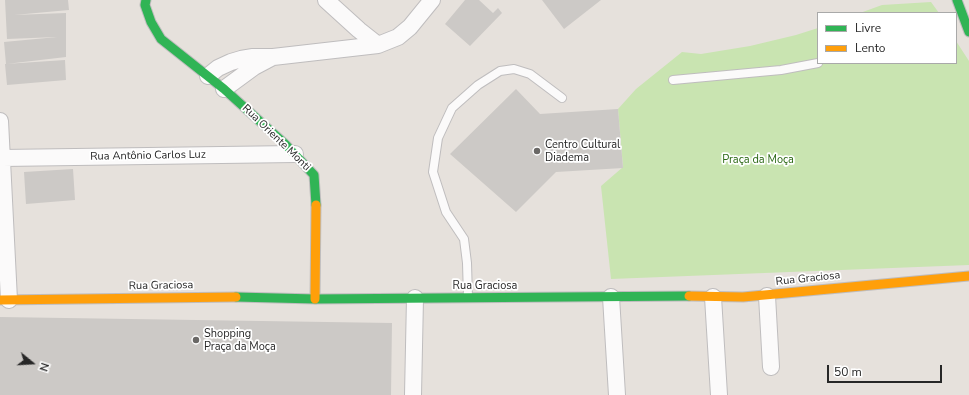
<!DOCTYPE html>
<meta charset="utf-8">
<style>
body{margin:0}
#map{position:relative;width:969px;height:395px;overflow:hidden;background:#e6e1dc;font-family:"Nunito Sans",sans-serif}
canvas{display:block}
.legend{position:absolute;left:817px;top:12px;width:140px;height:52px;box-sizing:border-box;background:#fff;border:1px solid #a9a9a9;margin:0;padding:5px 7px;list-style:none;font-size:12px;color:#272727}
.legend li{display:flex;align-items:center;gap:8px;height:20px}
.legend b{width:20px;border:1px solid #a9a9a9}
.north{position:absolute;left:12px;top:343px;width:40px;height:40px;-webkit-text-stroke:3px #fff;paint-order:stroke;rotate:108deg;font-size:11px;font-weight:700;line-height:16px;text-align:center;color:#272727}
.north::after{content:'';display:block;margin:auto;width:14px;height:18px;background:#272727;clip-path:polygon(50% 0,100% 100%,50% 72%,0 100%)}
.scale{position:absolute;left:827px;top:365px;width:115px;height:18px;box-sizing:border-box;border:2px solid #272727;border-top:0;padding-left:5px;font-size:12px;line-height:14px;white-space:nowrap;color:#272727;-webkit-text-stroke:3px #fff;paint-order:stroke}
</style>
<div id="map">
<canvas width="969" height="395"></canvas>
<ul class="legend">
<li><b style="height:5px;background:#30b455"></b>Livre</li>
<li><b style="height:5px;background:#ff9f0a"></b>Lento</li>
</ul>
<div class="north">N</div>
<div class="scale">50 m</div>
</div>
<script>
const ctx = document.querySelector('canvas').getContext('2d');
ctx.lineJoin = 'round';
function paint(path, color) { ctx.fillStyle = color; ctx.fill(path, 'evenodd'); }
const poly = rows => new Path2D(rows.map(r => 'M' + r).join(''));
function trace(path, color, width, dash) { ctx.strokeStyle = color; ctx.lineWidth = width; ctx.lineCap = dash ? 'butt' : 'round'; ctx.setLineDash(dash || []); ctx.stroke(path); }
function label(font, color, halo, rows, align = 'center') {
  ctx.font = font + ' "Nunito Sans",sans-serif'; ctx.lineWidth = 3.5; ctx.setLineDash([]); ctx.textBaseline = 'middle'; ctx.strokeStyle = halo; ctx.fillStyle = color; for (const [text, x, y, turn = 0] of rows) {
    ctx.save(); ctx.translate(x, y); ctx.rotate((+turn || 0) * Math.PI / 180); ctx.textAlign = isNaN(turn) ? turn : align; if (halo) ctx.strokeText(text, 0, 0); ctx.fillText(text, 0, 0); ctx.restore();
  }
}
const green = poly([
 [931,2,939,13,860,13,882,5],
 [818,28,818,63,956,63,956,41,969,61,969,265,611,279,601,186,623,167,618,109,636,89,682,52,701,54,750,46,796,35]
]);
const building = poly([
 [5,0,68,0,69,10,14,15,66,13,66,57,6,64,4,42,57,37,7,39],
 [465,0,479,0,493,13,498,8,502,13,470,46,445,24],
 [542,0,601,0,564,29],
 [65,60,66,80,7,85,5,64],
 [516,89,540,114,618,109,623,168,556,172,516,212,450,154],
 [73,169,75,200,26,204,24,172],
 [0,317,392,323,391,395,0,395]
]);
const lane = poly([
 [673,80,781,70,818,63],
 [468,297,467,263,464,239,446,212,433,172,438,138,452,108,478,85,500,71,514,69,530,74,562,98]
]);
const street = poly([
 [326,0,359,30,378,45],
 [208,76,218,68,231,62,241,59,253,57,273,57,378,45,398,37,410,27,432,0],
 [224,89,254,67,271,58],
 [0,121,9,300],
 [2,158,295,154],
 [767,296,771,367],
 [611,297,617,395],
 [713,297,719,395],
 [413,395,415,298]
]);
const fast = poly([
 [146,0,145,5,151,22,161,39,224,89,285,144,314,175,316,205],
 [957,0,969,32],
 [236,297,315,299,689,296]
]);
const slow = poly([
 [689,296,743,297,969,276],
 [315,299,316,205],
 [0,300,236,297]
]);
const markers = [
 [537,151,4,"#6a6866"],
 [196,340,4,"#6a6866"]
];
const streetNames = [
 ["Rua Oriente Monti",276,138,44],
 ["Rua Antônio Carlos Luz",148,156,-1],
 ["Rua Graciosa",808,279,-6],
 ["Rua Graciosa",161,286,-1],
 ["Rua Graciosa",485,286]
];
const poiNames = [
 ["Centro Cultural",545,145],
 ["Diadema",545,158],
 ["Shopping",204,334],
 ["Praça da Moça",204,347]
];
const parkNames = [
 ["Praça da Moça",758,160]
];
paint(green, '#c9e4b1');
paint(building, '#ccc9c6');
trace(lane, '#bfbdbe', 10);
trace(street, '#bfbdbe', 18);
trace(fast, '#bfbdbe', 11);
trace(slow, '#bfbdbe', 11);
trace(lane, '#fbfafa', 8);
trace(street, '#fbfafa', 16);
trace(fast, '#30b455', 9);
trace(slow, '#ff9f0a', 9);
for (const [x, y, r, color] of markers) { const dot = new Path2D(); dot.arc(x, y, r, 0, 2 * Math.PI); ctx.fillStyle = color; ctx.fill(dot); trace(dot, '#fff', 1.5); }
label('11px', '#272727', '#fff', streetNames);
label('11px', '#272727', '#fff', poiNames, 'left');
label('11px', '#2a6813', '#fff', parkNames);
</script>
